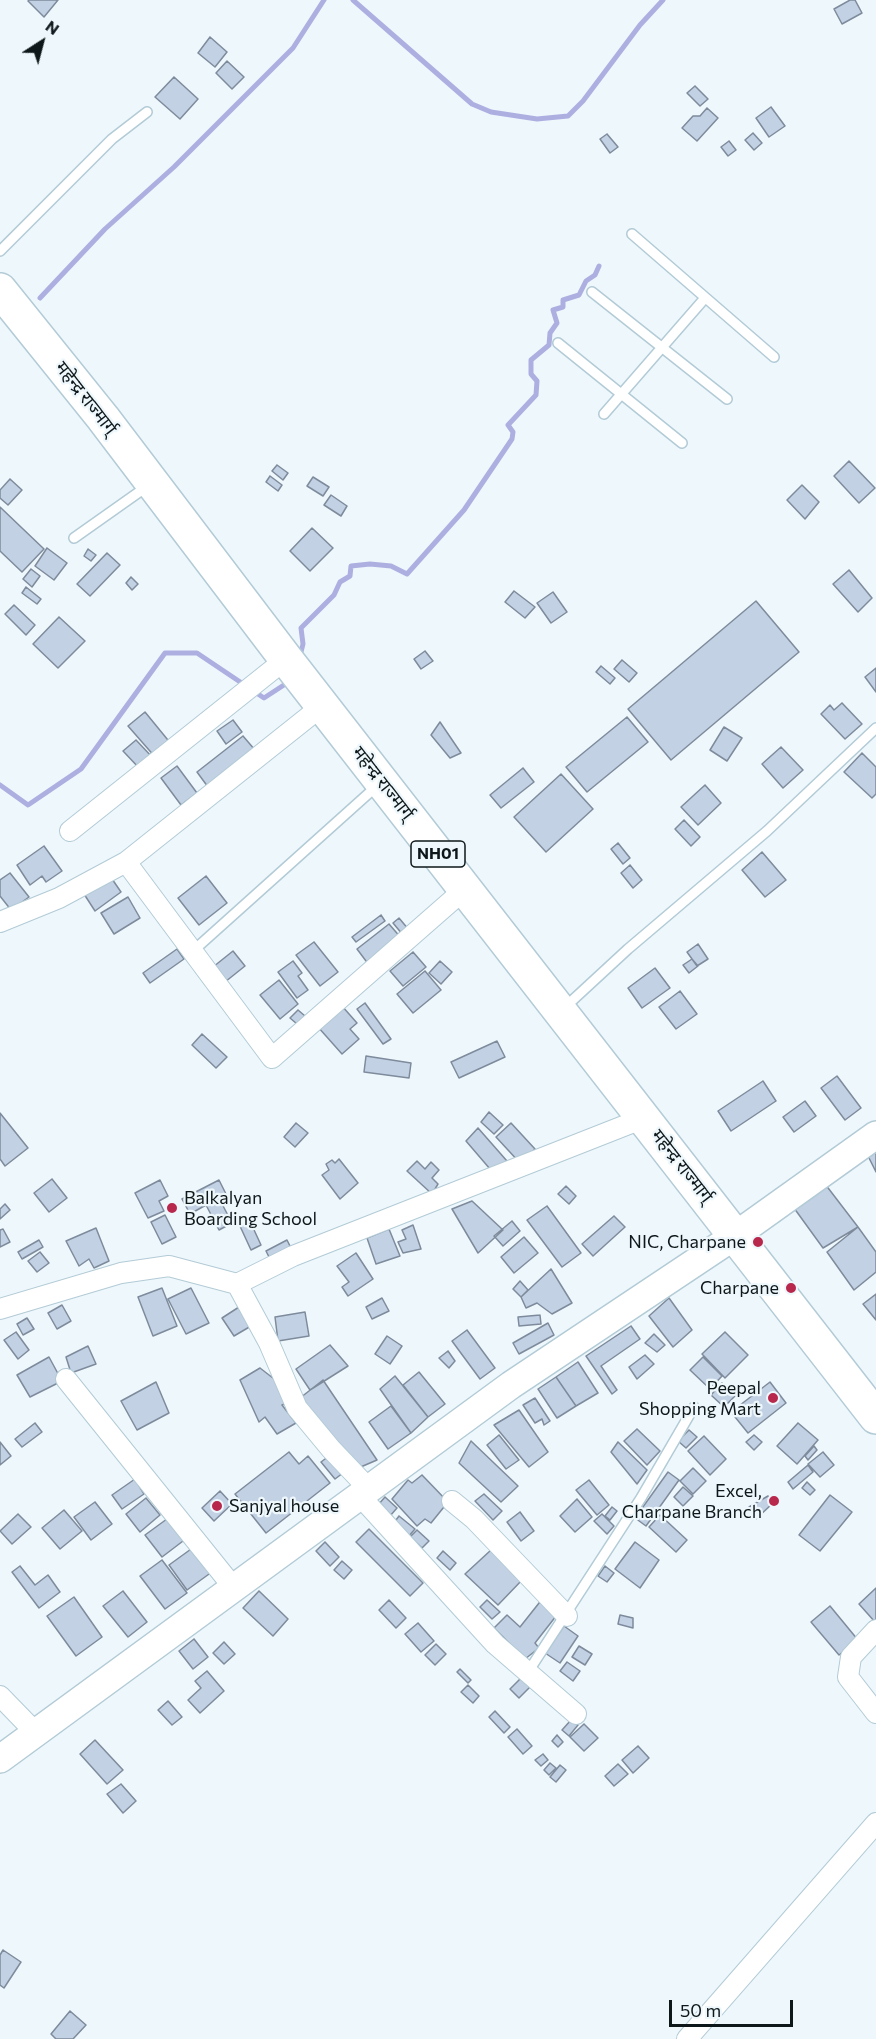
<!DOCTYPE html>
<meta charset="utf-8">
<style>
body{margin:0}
#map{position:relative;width:876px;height:2039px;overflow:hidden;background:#eef8fc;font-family:Commissioner,sans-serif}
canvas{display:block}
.north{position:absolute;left:12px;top:12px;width:60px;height:60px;-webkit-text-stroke:4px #eef8fc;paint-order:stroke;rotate:36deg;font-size:16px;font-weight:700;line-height:24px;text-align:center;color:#0e171a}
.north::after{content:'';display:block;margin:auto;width:21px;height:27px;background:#0e171a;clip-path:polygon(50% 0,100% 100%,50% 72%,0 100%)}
.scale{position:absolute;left:669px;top:2000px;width:124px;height:27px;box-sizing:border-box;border:3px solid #0e171a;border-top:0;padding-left:8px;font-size:18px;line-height:21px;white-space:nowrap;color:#0e171a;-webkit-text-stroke:4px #eef8fc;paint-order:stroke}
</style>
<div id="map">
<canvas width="876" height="2039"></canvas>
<div class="north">N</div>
<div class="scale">50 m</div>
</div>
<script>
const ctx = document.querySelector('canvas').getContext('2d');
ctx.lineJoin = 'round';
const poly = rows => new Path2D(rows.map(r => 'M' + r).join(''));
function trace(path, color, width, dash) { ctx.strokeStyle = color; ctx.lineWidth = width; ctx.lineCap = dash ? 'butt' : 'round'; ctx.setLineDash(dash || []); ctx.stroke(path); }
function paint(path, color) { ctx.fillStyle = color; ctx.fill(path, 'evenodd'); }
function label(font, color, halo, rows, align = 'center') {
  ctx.font = font + ' Commissioner,"Noto Sans Devanagari",sans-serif'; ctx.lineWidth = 4.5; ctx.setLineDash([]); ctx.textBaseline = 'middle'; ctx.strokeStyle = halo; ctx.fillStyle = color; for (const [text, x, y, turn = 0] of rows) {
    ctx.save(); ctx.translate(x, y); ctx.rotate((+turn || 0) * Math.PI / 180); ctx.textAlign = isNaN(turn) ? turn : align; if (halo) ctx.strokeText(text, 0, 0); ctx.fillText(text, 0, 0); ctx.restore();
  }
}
const stream = poly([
 [353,0,472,104,491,112,537,119,568,116,583,101,640,25,663,0],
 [40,298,105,229,174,167,293,48,324,0],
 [300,656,303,644,301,628,334,595,340,582,350,576,351,566,370,564,391,566,407,574,464,510,512,439,513,432,508,425,536,395,537,381,531,374,531,360,549,345,550,333,557,323,553,310,563,307,563,300,579,295,586,281,595,275,599,266],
 [0,785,28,805,81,769,165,653,197,653,264,698,290,681]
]);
const building = poly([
 [58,0,44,17,28,1,29,0,58,0],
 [850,0,855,0,862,13,842,24,834,9,850,0],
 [210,37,227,52,215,67,198,53,210,37],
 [227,61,244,77,232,89,216,73,227,61],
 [174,77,198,99,180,119,155,97,174,77],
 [695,86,708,99,700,106,687,93,695,86],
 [771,107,785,126,769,137,756,118,771,107],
 [707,108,718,118,697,141,682,128,693,116,700,116,707,108],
 [753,133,762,143,754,150,745,140,753,133],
 [607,134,618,147,610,153,600,139,607,134],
 [729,141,736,150,728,156,721,147,729,141],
 [849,461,875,488,859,503,834,476,849,461],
 [277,465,288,473,283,480,272,471,277,465],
 [270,476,282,485,278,491,266,482,270,476],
 [313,477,329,487,323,496,307,486,313,477],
 [10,479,22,490,8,505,0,498,0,490,10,479],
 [802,485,819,502,805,519,787,500,802,485],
 [331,495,347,506,341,516,324,505,331,495],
 [0,507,44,549,22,572,0,551,0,507],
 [312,528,333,548,310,571,290,551,312,528],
 [47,548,67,563,54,580,35,566,47,548],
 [88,549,96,555,91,561,84,556,88,549],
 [107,553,120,565,90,596,77,584,107,553],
 [31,569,40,576,32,587,23,579,31,569],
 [849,570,872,598,858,612,833,584,849,570],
 [131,577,138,584,132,590,126,583,131,577],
 [26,587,41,599,37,604,22,593,26,587],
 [514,591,535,607,525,618,505,602,514,591],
 [553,592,567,612,551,623,537,603,553,592],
 [756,601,799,652,671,760,628,709,756,601],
 [14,605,35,625,26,635,5,614,14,605],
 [59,617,85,641,58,668,33,644,59,617],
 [425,651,433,661,421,669,414,659,425,651],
 [622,660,637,673,629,682,614,669,622,660],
 [601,666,615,678,610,684,596,672,601,666],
 [876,668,876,692,865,677,876,668],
 [842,703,862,724,845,739,821,714,830,705,834,710,842,703],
 [145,712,172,745,156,758,128,726,145,712],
 [627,717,648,742,587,792,566,767,627,717],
 [233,720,242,732,226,744,217,731,233,720],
 [440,722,461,753,450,758,431,735,440,722],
 [724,727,742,738,727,761,710,750,724,727],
 [243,736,255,750,208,787,197,772,243,736],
 [136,740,153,758,140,769,123,751,136,740],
 [781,747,803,770,783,788,762,764,781,747],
 [862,753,876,767,876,794,872,798,844,772,862,753],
 [177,766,197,793,181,805,161,778,177,766],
 [523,768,534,782,501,808,490,795,523,768],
 [561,774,593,809,546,852,514,817,561,774],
 [705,785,721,803,698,825,681,807,705,785],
 [684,820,700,837,691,846,675,829,684,820],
 [618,843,630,858,623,864,611,849,618,843],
 [44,846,62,871,46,882,42,876,30,885,17,865,44,846],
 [762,852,786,880,765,897,742,870,762,852],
 [630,865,642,880,633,888,621,873,630,865],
 [10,873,29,897,11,910,0,896,0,880,10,873],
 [110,876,121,892,95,911,84,894,110,876],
 [206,876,227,903,199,925,178,898,206,876],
 [128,897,140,918,114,934,101,913,128,897],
 [381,915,385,921,356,942,352,937,381,915],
 [399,918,409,930,403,935,393,923,399,918],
 [389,924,402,939,369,965,357,949,389,924],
 [314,942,338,972,320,986,296,955,314,942],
 [698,944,708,959,697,966,687,952,698,944],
 [177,949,184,959,150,983,143,973,177,949],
 [233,951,245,966,225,982,213,967,233,951],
 [413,952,426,967,403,986,390,971,413,952],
 [692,959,698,966,689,973,683,965,692,959],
 [293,961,302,973,298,976,308,990,297,998,278,972,293,961],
 [440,961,452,972,441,984,429,973,440,961],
 [655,968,670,988,642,1008,628,988,655,968],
 [425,971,441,990,413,1013,397,994,425,971],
 [279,980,298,1004,280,1019,260,995,279,980],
 [680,991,697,1014,676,1029,659,1007,680,991],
 [365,1003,391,1039,383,1044,357,1009,365,1003],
 [342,1006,357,1023,350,1029,359,1039,342,1054,318,1027,342,1006],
 [298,1010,305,1016,297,1024,290,1018,298,1010],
 [202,1034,227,1057,216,1068,192,1045,202,1034],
 [497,1041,505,1057,459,1078,451,1062,497,1041],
 [366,1056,411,1063,409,1078,364,1072,366,1056],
 [837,1076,861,1108,845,1120,821,1088,837,1076],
 [763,1081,776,1101,731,1131,718,1111,763,1081],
 [805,1101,816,1116,794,1132,783,1117,805,1101],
 [489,1112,503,1125,494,1134,481,1122,489,1112],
 [0,1113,28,1148,5,1166,0,1159,0,1113],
 [296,1123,308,1133,295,1147,284,1137,296,1123],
 [511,1123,535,1149,520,1163,496,1137,511,1123],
 [478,1128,514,1169,496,1176,466,1141,478,1128],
 [876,1148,876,1172,867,1154,876,1148],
 [339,1159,358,1183,340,1199,322,1175,329,1170,326,1164,332,1160,335,1163,339,1159],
 [417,1161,425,1169,431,1162,439,1170,432,1178,438,1184,432,1194,407,1171,417,1161],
 [52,1179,67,1198,49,1212,34,1193,52,1179],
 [160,1180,168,1196,159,1201,164,1211,148,1218,135,1193,160,1180],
 [219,1180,228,1198,221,1202,232,1223,219,1230,206,1205,190,1214,182,1199,219,1180],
 [822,1180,858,1227,823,1248,794,1208,822,1180],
 [566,1186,576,1196,569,1204,558,1194,566,1186],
 [472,1201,503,1230,478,1253,452,1209,472,1201],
 [5,1204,10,1210,0,1219,0,1209,5,1204],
 [547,1206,581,1253,562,1267,527,1220,547,1206],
 [165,1215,176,1237,162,1244,151,1222,165,1215],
 [614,1216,625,1227,593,1256,582,1244,614,1216],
 [249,1219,261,1245,251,1250,239,1224,249,1219],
 [512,1221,520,1231,503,1246,494,1236,512,1221],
 [413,1225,421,1249,403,1253,398,1242,406,1239,402,1230,413,1225],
 [858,1227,876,1252,876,1272,854,1290,827,1252,858,1227],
 [96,1228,109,1261,94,1268,89,1259,79,1266,66,1241,96,1228],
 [3,1229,10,1242,0,1247,0,1230,3,1229],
 [389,1229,400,1256,376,1264,367,1238,389,1229],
 [524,1237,538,1253,514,1273,501,1257,524,1237],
 [39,1240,43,1247,22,1259,18,1252,39,1240],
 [287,1240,293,1252,272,1263,266,1251,287,1240],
 [40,1252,49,1263,37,1272,28,1261,40,1252],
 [356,1253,373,1279,348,1296,342,1287,349,1282,337,1266,356,1253],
 [551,1269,572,1303,552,1314,537,1303,526,1308,521,1297,551,1269],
 [520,1281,528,1290,521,1297,513,1289,520,1281],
 [162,1288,177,1326,153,1336,138,1297,162,1288],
 [191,1288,209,1323,186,1334,168,1299,191,1288],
 [876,1294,876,1320,863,1304,876,1294],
 [382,1298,389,1311,372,1319,366,1307,382,1298],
 [669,1298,692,1330,673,1347,649,1316,669,1298],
 [62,1305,71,1321,57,1329,48,1313,62,1305],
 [239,1307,251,1326,234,1336,222,1318,239,1307],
 [305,1312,309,1336,278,1341,275,1317,305,1312],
 [540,1315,541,1324,519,1326,518,1317,540,1315],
 [27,1318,34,1329,23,1335,17,1324,27,1318],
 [548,1323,554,1335,519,1354,513,1343,548,1323],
 [631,1326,640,1339,601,1366,617,1390,612,1394,586,1356,631,1326],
 [467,1330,495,1368,480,1379,452,1341,467,1330],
 [16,1332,29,1350,18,1359,4,1340,16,1332],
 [725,1332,748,1355,725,1378,702,1354,725,1332],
 [654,1334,665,1345,657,1352,645,1343,654,1334],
 [387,1336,402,1346,390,1364,375,1354,387,1336],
 [330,1345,348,1366,310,1390,296,1369,330,1345],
 [88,1346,96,1364,71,1373,66,1357,88,1346],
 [448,1351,455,1361,449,1368,439,1358,448,1351],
 [645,1355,654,1364,637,1379,629,1367,645,1355],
 [49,1357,62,1381,30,1397,17,1375,49,1357],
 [703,1357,722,1376,710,1389,690,1370,703,1357],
 [578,1362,598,1393,576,1406,556,1377,578,1362],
 [260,1368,278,1382,289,1402,282,1405,296,1423,277,1434,265,1417,259,1422,240,1380,260,1368],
 [419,1372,445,1404,428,1417,403,1385,419,1372],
 [395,1376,428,1417,411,1433,380,1389,395,1376],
 [556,1377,576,1406,557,1418,538,1389,556,1377],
 [323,1380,377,1460,356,1469,300,1398,323,1380],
 [156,1382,169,1413,137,1430,121,1401,156,1382],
 [770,1382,786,1403,748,1433,731,1412,770,1382],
 [722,1383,735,1396,724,1407,711,1395,722,1383],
 [535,1398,550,1421,544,1425,542,1419,535,1423,523,1405,535,1398],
 [391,1406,411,1433,388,1449,369,1422,391,1406],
 [519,1410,548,1452,529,1467,494,1425,519,1410],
 [35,1423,42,1432,22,1447,15,1439,35,1423],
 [798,1423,818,1440,797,1464,777,1446,798,1423],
 [637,1429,660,1451,647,1465,624,1441,637,1429],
 [689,1430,697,1437,686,1448,678,1441,689,1430],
 [499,1435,519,1460,506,1469,487,1445,499,1435],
 [754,1435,762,1442,754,1450,746,1442,754,1435],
 [704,1436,726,1459,710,1475,688,1451,704,1436],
 [471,1441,518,1486,501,1502,459,1463,471,1441],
 [0,1442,11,1456,0,1465,0,1442],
 [618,1442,647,1470,637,1484,611,1452,618,1442],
 [814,1446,817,1450,808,1460,805,1456,814,1446],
 [289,1452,299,1464,308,1456,330,1483,266,1533,235,1494,289,1452],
 [823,1452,834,1465,820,1477,808,1464,823,1452],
 [329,1456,343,1473,335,1479,321,1462,329,1456],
 [808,1465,813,1472,793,1489,788,1482,808,1465],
 [693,1468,706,1481,693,1494,680,1481,693,1468],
 [668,1472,679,1480,646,1526,635,1518,668,1472],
 [422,1475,448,1502,431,1523,425,1519,417,1526,392,1499,408,1480,412,1483,422,1475],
 [135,1479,144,1494,122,1509,112,1495,135,1479],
 [589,1480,609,1505,597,1515,576,1490,589,1480],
 [807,1482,815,1490,810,1495,802,1488,807,1482],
 [683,1487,693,1496,683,1506,674,1497,683,1487],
 [220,1491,232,1504,214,1521,202,1508,220,1491],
 [484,1494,502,1511,493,1520,475,1501,484,1494],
 [830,1495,852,1512,820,1551,799,1535,830,1495],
 [768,1496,773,1503,756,1519,749,1507,768,1496],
 [385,1497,397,1508,390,1516,378,1505,385,1497],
 [146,1498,160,1515,140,1532,126,1514,146,1498],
 [577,1499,592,1517,575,1532,560,1516,577,1499],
 [95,1502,112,1524,91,1540,74,1517,95,1502],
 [612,1507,617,1511,610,1520,605,1516,612,1507],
 [64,1510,82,1531,60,1549,42,1528,64,1510],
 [520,1512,534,1531,521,1541,507,1522,520,1512],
 [18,1514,31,1527,12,1544,0,1531,18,1514],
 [602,1514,614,1526,607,1534,594,1521,602,1514],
 [660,1515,687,1540,676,1552,649,1527,660,1515],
 [171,1516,187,1538,162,1557,145,1535,171,1516],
 [399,1516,415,1529,408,1537,393,1524,399,1516],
 [369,1529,423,1583,410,1596,356,1542,369,1529],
 [417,1530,429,1541,422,1548,410,1537,417,1530],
 [325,1542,339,1557,330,1566,316,1551,325,1542],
 [635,1542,659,1560,640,1588,615,1569,635,1542],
 [198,1544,216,1569,187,1590,169,1565,198,1544],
 [491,1550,523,1579,498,1605,465,1574,491,1550],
 [443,1551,456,1563,450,1570,437,1558,443,1551],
 [162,1560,187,1593,165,1609,140,1576,162,1560],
 [342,1561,352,1570,344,1579,334,1570,342,1561],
 [20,1566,35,1585,48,1575,60,1592,39,1608,12,1572,20,1566],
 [605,1566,614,1573,607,1582,598,1576,605,1566],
 [876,1588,876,1621,875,1622,859,1604,876,1588],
 [123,1591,147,1622,128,1637,103,1606,123,1591],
 [259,1591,288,1619,273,1636,243,1608,259,1591],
 [74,1597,102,1637,76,1656,47,1616,74,1597],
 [543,1598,560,1611,535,1643,539,1648,525,1659,494,1628,507,1615,520,1627,543,1598],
 [389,1600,406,1618,396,1628,379,1610,389,1600],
 [487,1600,500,1612,492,1619,480,1607,487,1600],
 [830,1606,858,1640,839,1655,811,1622,830,1606],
 [620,1615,633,1618,633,1628,618,1624,620,1615],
 [418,1623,434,1641,421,1652,405,1634,418,1623],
 [564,1626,578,1636,560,1663,545,1653,564,1626],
 [194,1639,208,1657,193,1669,179,1651,194,1639],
 [224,1642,235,1654,224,1664,213,1653,224,1642],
 [436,1644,446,1654,435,1665,425,1655,436,1644],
 [579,1646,592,1654,585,1665,572,1657,579,1646],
 [567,1662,580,1671,573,1681,560,1671,567,1662],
 [460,1669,471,1680,468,1683,457,1672,460,1669],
 [207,1671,224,1691,200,1713,188,1700,201,1688,195,1681,207,1671],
 [524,1675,533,1684,519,1698,510,1689,524,1675],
 [468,1685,479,1696,473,1703,461,1692,468,1685],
 [168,1701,182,1717,172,1725,158,1710,168,1701],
 [495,1711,510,1727,504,1733,489,1717,495,1711],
 [571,1720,578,1725,569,1736,562,1730,571,1720],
 [584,1724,598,1738,584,1751,570,1737,584,1724],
 [517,1729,532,1746,523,1754,508,1737,517,1729],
 [557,1735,563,1742,558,1747,552,1741,557,1735],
 [95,1740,123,1770,107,1784,80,1754,95,1740],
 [638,1746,649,1758,633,1773,622,1760,638,1746],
 [543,1754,548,1760,541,1766,535,1760,543,1754],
 [550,1763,556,1768,549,1775,544,1770,550,1763],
 [618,1764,628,1774,614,1786,605,1776,618,1764],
 [560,1765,566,1770,556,1782,550,1777,560,1765],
 [121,1784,136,1801,123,1813,107,1794,121,1784],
 [3,1950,21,1962,4,1988,0,1985,0,1955,3,1950],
 [70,2011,86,2025,73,2039,56,2039,51,2034,70,2011]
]);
const lane = poly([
 [632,234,774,357],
 [0,251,112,139,147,112],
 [592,292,727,399],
 [558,343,682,443],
 [604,414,705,298],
 [74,538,149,485],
 [193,951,378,785],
 [563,1009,628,949,767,831,876,728],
 [528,1672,641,1498,694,1407]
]);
const street = poly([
 [70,831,286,659],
 [126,862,272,1058,465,889],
 [0,922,59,898,126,862,322,706],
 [237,1284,269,1343,297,1408,331,1449,369,1489],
 [0,1309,121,1273,169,1266,237,1284,293,1256,644,1118],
 [66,1379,234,1588],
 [360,1496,495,1644,576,1714],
 [452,1501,474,1519,567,1616],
 [876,1630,851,1657,848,1677,876,1713],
 [0,1696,36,1733],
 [687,2039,876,1823]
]);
const secondary = poly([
 [0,1759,511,1385,736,1235,876,1135]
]);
const highway = poly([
 [0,290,103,418,286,659,876,1417]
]);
const markers = [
 [172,1208,6,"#b8274c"],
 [758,1242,6,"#b8274c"],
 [791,1288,6,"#b8274c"],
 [773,1398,6,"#b8274c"],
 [774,1501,6,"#b8274c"],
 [217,1506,6,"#b8274c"]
];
const shields = [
 [438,854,54]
];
const shieldNames = [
 ["NH01",438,854]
];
const streetNames = [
 ["महेन्द्र राज्मार्ग्",86,398,52],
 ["महेन्द्र राज्मार्ग्",383,783,52],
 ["महेन्द्र राज्मार्ग्",682,1166,52]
];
const poiNames = [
 ["Balkalyan",184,1198,"left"],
 ["Boarding School",184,1219,"left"],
 ["NIC, Charpane",746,1242],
 ["Charpane",779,1288],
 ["Peepal",761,1388],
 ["Shopping Mart",761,1409],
 ["Excel,",762,1491],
 ["Charpane Branch",762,1512],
 ["Sanjyal house",229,1506,"left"]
];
trace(stream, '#aeafe1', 5);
paint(building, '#c2d1e4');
trace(building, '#7e8b9c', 1.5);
trace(lane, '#b3cbd6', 12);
trace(street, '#b3cbd6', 22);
trace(secondary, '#b3cbd6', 30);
trace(highway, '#b3cbd6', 36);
trace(lane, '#fff', 9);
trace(street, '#fff', 20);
trace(secondary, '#fff', 27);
trace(highway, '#fff', 33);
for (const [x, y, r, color] of markers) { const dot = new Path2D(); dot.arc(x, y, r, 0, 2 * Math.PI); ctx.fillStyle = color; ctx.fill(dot); trace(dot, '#eef8fc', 2); }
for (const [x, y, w] of shields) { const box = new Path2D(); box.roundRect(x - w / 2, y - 13, w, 26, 4.5); ctx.fillStyle = '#eef8fc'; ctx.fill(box); trace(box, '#0e171a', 1.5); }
label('bold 16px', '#0e171a', null, shieldNames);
label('18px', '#0e171a', '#eef8fc', streetNames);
label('18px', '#0e171a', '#eef8fc', poiNames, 'right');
</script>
